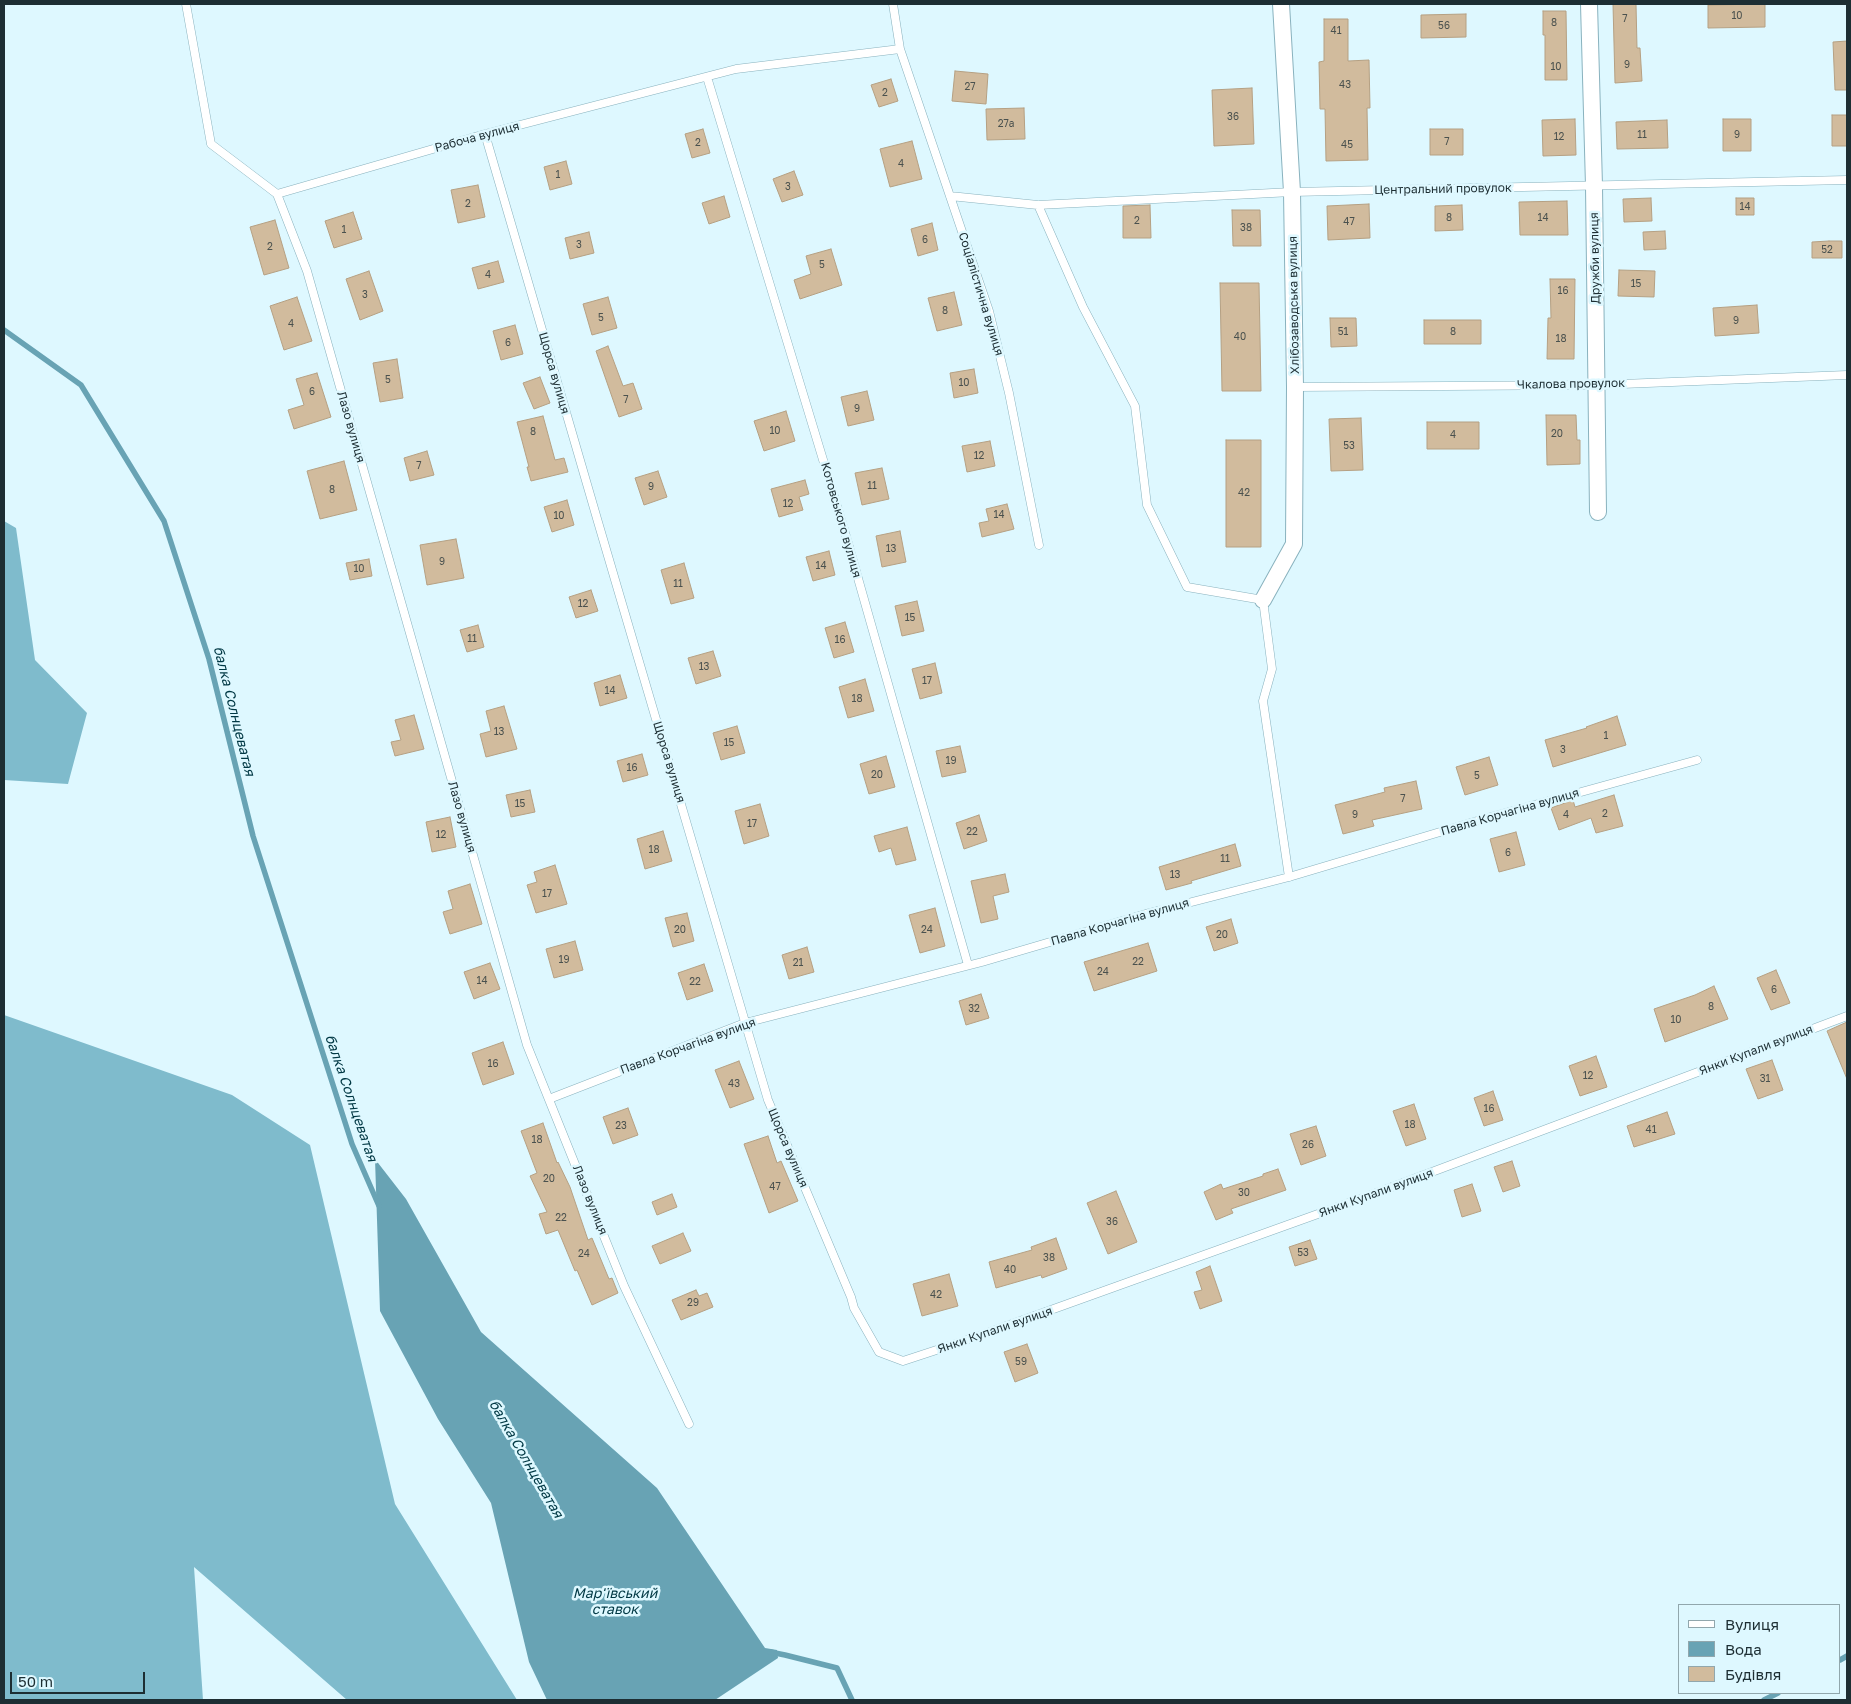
<!DOCTYPE html>
<meta charset="utf-8">
<style>
body{margin:0}
#map{position:relative;width:1851px;height:1704px;overflow:hidden;background:#def8ff;font-family:"Golos Text",sans-serif}
canvas{display:block}
.frame{position:absolute;inset:0;border:5px solid #1d2e33;pointer-events:none}
.legend{position:absolute;left:1678px;top:1604px;width:162px;height:90px;box-sizing:border-box;background:#def8ff;border:1px solid #91a7ad;margin:0;padding:6px 9px;list-style:none;font-size:15px;color:#1d2e33}
.legend li{display:flex;align-items:center;gap:10px;height:25px}
.legend b{width:25px;border:1px solid #91a7ad}
.scale{position:absolute;left:10px;top:1672px;width:135px;height:22px;box-sizing:border-box;border:2px solid #1d2e33;border-top:0;padding-left:6px;font-size:15px;line-height:18px;white-space:nowrap;color:#1d2e33;-webkit-text-stroke:4px #def8ff;paint-order:stroke}
</style>
<div id="map">
<canvas width="1851" height="1704"></canvas>
<div class="frame"></div>
<ul class="legend">
<li><b style="height:6px;background:#fff"></b>Вулиця</li>
<li><b style="height:14px;background:#68a3b4"></b>Вода</li>
<li><b style="height:14px;background:#d1bb9d"></b>Будівля</li>
</ul>
<div class="scale">50 m</div>
</div>
<script>
const ctx = document.querySelector('canvas').getContext('2d');
ctx.lineJoin = 'round';
function paint(path, color) { ctx.fillStyle = color; ctx.fill(path, 'evenodd'); }
const poly = rows => new Path2D(rows.map(r => 'M' + r).join(''));
function trace(path, color, width, dash) { ctx.strokeStyle = color; ctx.lineWidth = width; ctx.lineCap = dash ? 'butt' : 'round'; ctx.setLineDash(dash || []); ctx.stroke(path); }
function label(font, color, halo, rows, align = 'center') {
  ctx.font = font + ' "Golos Text",sans-serif'; ctx.lineWidth = 5; ctx.setLineDash([]); ctx.textBaseline = 'middle'; ctx.strokeStyle = halo; ctx.fillStyle = color; for (const [text, x, y, turn = 0] of rows) {
    ctx.save(); ctx.translate(x, y); ctx.rotate((+turn || 0) * Math.PI / 180); ctx.textAlign = isNaN(turn) ? turn : align; if (halo) ctx.strokeText(text, 0, 0); ctx.fillText(text, 0, 0); ctx.restore();
  }
}
const forest = poly([
 [4,521,16,528,35,660,87,713,68,784,4,780],
 [4,1015,232,1095,310,1145,395,1504,517,1700,347,1700,194,1567,203,1700,4,1700]
]);
const water = poly([
 [375,1159,406,1199,481,1332,657,1488,765,1648,777,1650,778,1658,715,1700,547,1700,529,1662,491,1503,438,1419,380,1311]
]);
const stream = poly([
 [4,330,81,385,164,521,209,659,253,836,352,1144,379,1206],
 [770,1652,785,1655,837,1668,852,1700],
 [1840,1660,1847,1656],
 [1764,1700,1778,1693]
]);
const building = poly([
 [1613,4,1636,4,1637,48,1640,48,1642,81,1615,83,1613,4],
 [1765,4,1765,27,1708,28,1708,5,1765,4],
 [1543,11,1566,11,1567,80,1545,80,1545,35,1543,35,1543,11],
 [1466,14,1466,37,1421,38,1421,15,1466,14],
 [1324,19,1348,19,1348,61,1369,60,1370,108,1367,108,1368,160,1326,161,1325,109,1320,109,1319,62,1324,61,1324,19],
 [1847,41,1847,90,1835,90,1833,42,1847,41],
 [955,71,988,74,986,104,952,101,955,71],
 [891,79,898,101,879,107,871,85,891,79],
 [1252,88,1254,144,1214,146,1212,90,1252,88],
 [1024,108,1025,139,987,140,986,109,1024,108],
 [1832,115,1847,115,1847,146,1832,146,1832,115],
 [1575,119,1576,155,1543,156,1542,120,1575,119],
 [1723,119,1751,119,1751,151,1723,151,1723,119],
 [1667,120,1668,148,1617,149,1616,122,1667,120],
 [703,129,710,153,692,158,685,134,703,129],
 [1430,129,1463,129,1463,155,1430,155,1430,129],
 [912,141,922,179,890,187,880,149,912,141],
 [566,161,572,184,550,190,544,167,566,161],
 [794,171,803,195,782,202,773,179,794,171],
 [478,185,485,217,458,223,451,190,478,185],
 [724,196,730,217,709,224,702,203,724,196],
 [1651,198,1652,221,1624,222,1623,199,1651,198],
 [1736,198,1754,198,1754,215,1736,215,1736,198],
 [1567,201,1568,235,1520,235,1519,202,1567,201],
 [1369,204,1370,238,1328,240,1327,206,1369,204],
 [1150,205,1151,238,1123,238,1123,206,1150,205],
 [1462,205,1463,230,1435,231,1435,206,1462,205],
 [1232,210,1260,210,1261,246,1233,246,1232,210],
 [353,212,362,239,334,248,325,221,353,212],
 [275,220,289,268,264,275,250,227,275,220],
 [932,223,938,250,918,256,911,229,932,223],
 [1665,231,1666,249,1644,250,1643,232,1665,231],
 [589,232,594,253,570,259,565,238,589,232],
 [1829,241,1842,241,1842,258,1812,258,1812,242,1829,241],
 [831,249,842,285,800,299,794,280,811,274,806,256,831,249],
 [498,261,504,282,478,289,472,268,498,261],
 [1619,270,1655,271,1654,297,1618,296,1619,270],
 [369,271,383,311,360,320,346,279,369,271],
 [1550,279,1575,279,1574,359,1547,359,1548,318,1551,318,1550,279],
 [1220,283,1259,283,1261,391,1222,391,1220,283],
 [954,292,962,325,937,331,928,298,954,292],
 [297,297,312,341,284,350,270,306,297,297],
 [608,297,617,328,592,335,583,304,608,297],
 [1757,305,1759,333,1715,336,1713,308,1757,305],
 [1330,318,1356,318,1357,346,1331,347,1330,318],
 [1424,320,1481,320,1481,344,1424,344,1424,320],
 [515,325,523,354,501,360,493,331,515,325],
 [608,346,623,386,633,383,642,409,619,417,596,351,608,346],
 [397,359,403,398,380,402,373,363,397,359],
 [974,369,978,393,954,398,950,373,974,369],
 [317,373,331,417,294,429,288,410,304,405,296,379,317,373],
 [540,377,550,403,534,409,523,383,540,377],
 [867,391,874,420,848,426,841,397,867,391],
 [786,411,795,441,764,451,754,421,786,411],
 [1546,415,1576,415,1577,440,1580,440,1580,464,1547,465,1546,415],
 [543,416,555,460,564,458,568,472,531,481,527,467,529,467,517,422,543,416],
 [1361,418,1363,470,1331,471,1329,419,1361,418],
 [1427,422,1479,422,1479,449,1427,449,1427,422],
 [1226,440,1261,440,1261,547,1226,547,1226,440],
 [990,441,995,466,967,472,962,446,990,441],
 [427,451,434,475,410,481,404,458,427,451],
 [344,461,357,510,320,519,307,471,344,461],
 [882,468,889,499,862,505,855,473,882,468],
 [658,471,667,497,644,505,635,478,658,471],
 [805,480,809,494,799,497,803,510,779,517,771,489,805,480],
 [567,500,574,525,552,532,544,507,567,500],
 [1007,504,1014,529,982,537,979,523,989,521,986,509,1007,504],
 [900,531,906,562,882,567,876,536,900,531],
 [456,539,464,578,427,585,420,545,456,539],
 [829,551,835,575,813,581,806,557,829,551],
 [369,559,372,576,350,580,346,563,369,559],
 [684,563,694,598,671,604,661,570,684,563],
 [591,590,598,611,576,618,569,597,591,590],
 [917,601,924,631,902,636,895,606,917,601],
 [845,622,854,652,834,658,825,628,845,622],
 [478,625,484,647,467,652,460,630,478,625],
 [713,651,721,676,696,684,688,658,713,651],
 [935,663,942,693,920,699,912,669,935,663],
 [620,675,627,698,600,706,594,683,620,675],
 [865,679,874,711,848,718,839,687,865,679],
 [504,706,517,749,486,757,480,734,491,731,486,711,504,706],
 [414,715,424,749,395,756,391,742,401,740,395,720,414,715],
 [1617,716,1626,745,1553,767,1545,740,1587,728,1586,727,1617,716],
 [737,726,745,753,721,760,713,733,737,726],
 [960,746,966,772,942,777,936,751,960,746],
 [642,754,648,775,623,782,617,761,642,754],
 [886,756,895,787,869,794,860,764,886,756],
 [1489,757,1498,785,1465,795,1456,767,1489,757],
 [1416,781,1422,809,1372,820,1374,826,1343,834,1335,805,1385,792,1384,788,1416,781],
 [530,790,535,812,511,817,506,795,530,790],
 [1614,795,1623,826,1596,833,1591,818,1559,830,1551,808,1573,800,1575,807,1614,795],
 [760,804,769,836,744,844,735,811,760,804],
 [979,815,987,841,964,849,956,823,979,815],
 [450,817,456,847,432,852,426,822,450,817],
 [907,827,916,860,896,865,891,848,879,852,874,836,907,827],
 [663,831,672,861,645,869,637,839,663,831],
 [1516,832,1525,865,1499,872,1490,839,1516,832],
 [1235,844,1241,866,1191,881,1192,883,1166,890,1159,867,1235,844],
 [555,865,567,904,536,913,527,885,537,882,534,872,555,865],
 [1005,874,1009,892,993,896,998,919,981,923,971,881,1005,874],
 [470,884,482,924,450,934,443,912,453,909,448,891,470,884],
 [935,908,945,946,920,953,909,915,935,908],
 [687,913,694,941,673,947,665,918,687,913],
 [1231,919,1238,943,1214,951,1206,927,1231,919],
 [575,941,583,970,554,978,546,949,575,941],
 [1148,943,1157,971,1094,991,1084,962,1148,943],
 [807,947,814,972,789,979,782,955,807,947],
 [490,963,500,989,474,999,464,972,490,963],
 [704,964,713,991,687,1000,678,973,704,964],
 [1776,970,1790,1003,1771,1010,1757,978,1776,970],
 [1714,986,1728,1019,1665,1042,1654,1009,1695,995,1714,986],
 [981,994,989,1018,966,1025,959,1001,981,994],
 [1847,1022,1847,1079,1827,1031,1847,1022],
 [503,1042,514,1074,483,1085,472,1053,503,1042],
 [1596,1056,1607,1087,1580,1096,1569,1066,1596,1056],
 [1772,1060,1783,1090,1758,1099,1746,1069,1772,1060],
 [739,1061,754,1099,730,1108,715,1070,739,1061],
 [1493,1091,1503,1120,1484,1126,1474,1098,1493,1091],
 [1414,1104,1426,1139,1406,1146,1393,1111,1414,1104],
 [628,1108,638,1135,613,1144,603,1117,628,1108],
 [1667,1112,1675,1134,1634,1147,1627,1126,1667,1112],
 [543,1123,557,1163,558,1162,570,1187,588,1240,592,1238,609,1279,612,1278,618,1293,592,1305,577,1270,575,1271,558,1230,546,1234,539,1214,547,1212,530,1176,537,1173,521,1131,543,1123],
 [1316,1126,1326,1156,1301,1165,1290,1134,1316,1126],
 [768,1136,777,1163,781,1161,798,1201,769,1213,744,1144,768,1136],
 [1512,1161,1520,1186,1503,1192,1494,1167,1512,1161],
 [1278,1169,1286,1190,1231,1209,1233,1213,1216,1220,1204,1192,1221,1184,1223,1189,1263,1176,1263,1174,1278,1169],
 [1472,1184,1481,1211,1462,1217,1454,1190,1472,1184],
 [1116,1191,1137,1242,1108,1254,1087,1203,1116,1191],
 [672,1194,677,1207,657,1215,652,1202,672,1194],
 [683,1233,691,1251,660,1264,652,1246,683,1233],
 [1056,1238,1067,1269,1042,1278,1041,1275,996,1288,989,1262,1032,1250,1031,1247,1056,1238],
 [1310,1240,1317,1259,1295,1266,1289,1247,1310,1240],
 [1210,1266,1222,1301,1200,1309,1194,1292,1202,1290,1196,1272,1210,1266],
 [949,1274,958,1306,922,1316,913,1284,949,1274],
 [696,1290,699,1296,707,1293,713,1307,681,1320,672,1300,696,1290],
 [1027,1344,1038,1373,1015,1382,1004,1352,1027,1344]
]);
const service = poly([
 [186,4,211,144,277,194,485,134,736,69,900,49],
 [893,4,900,49,989,311,1009,393,1039,545],
 [707,77,844,529,968,965],
 [485,134,598,522,768,1100,851,1297,854,1308,879,1352,903,1361,970,1339,1368,1196,1847,1016],
 [277,194,307,271,527,1045,624,1286,689,1424],
 [950,196,1038,205,1292,192,1847,180],
 [1038,205,1083,307,1135,406,1147,505,1187,587,1263,600,1272,669,1263,701,1289,877],
 [1295,387,1597,385,1847,375],
 [549,1099,745,1023,982,962,1149,913,1289,877,1487,818,1697,760]
]);
const minor = poly([
 [1589,4,1594,186,1598,512],
 [1263,600,1294,544,1295,387,1292,192,1281,4]
]);
const numberNames = [
 ["10",1737,16],
 ["7",1625,19],
 ["8",1554,23],
 ["56",1444,26],
 ["41",1336,31],
 ["9",1627,65],
 ["10",1556,67],
 ["43",1345,85],
 ["27",970,87],
 ["2",885,93],
 ["36",1233,117],
 ["27а",1006,124],
 ["11",1642,135],
 ["9",1737,135],
 ["12",1559,137],
 ["7",1447,142],
 ["2",698,143],
 ["45",1347,145],
 ["4",901,164],
 ["1",558,175],
 ["3",788,187],
 ["2",468,204],
 ["14",1745,207],
 ["8",1449,218],
 ["14",1543,218],
 ["2",1137,221],
 ["47",1349,222],
 ["38",1246,228],
 ["1",344,230],
 ["6",925,240],
 ["3",579,245],
 ["2",270,247],
 ["52",1827,250],
 ["5",822,265],
 ["4",488,275],
 ["15",1636,284],
 ["16",1563,291],
 ["3",365,295],
 ["8",945,311],
 ["5",601,318],
 ["9",1736,321],
 ["4",291,324],
 ["51",1343,332],
 ["8",1453,332],
 ["40",1240,337],
 ["18",1561,339],
 ["6",508,343],
 ["5",388,380],
 ["10",964,383],
 ["6",312,392],
 ["7",626,400],
 ["9",857,409],
 ["10",775,431],
 ["8",533,432],
 ["20",1557,434],
 ["4",1453,435],
 ["53",1349,446],
 ["12",979,456],
 ["7",419,466],
 ["11",872,486],
 ["9",651,487],
 ["8",332,490],
 ["42",1244,493],
 ["12",788,504],
 ["14",999,515],
 ["10",559,516],
 ["13",891,549],
 ["9",442,562],
 ["14",821,566],
 ["10",359,569],
 ["11",678,584],
 ["12",583,604],
 ["15",910,618],
 ["11",472,639],
 ["16",840,640],
 ["13",704,667],
 ["17",927,681],
 ["14",610,691],
 ["18",857,699],
 ["13",499,732],
 ["1",1606,736],
 ["15",729,743],
 ["3",1563,750],
 ["19",951,761],
 ["16",632,768],
 ["20",877,775],
 ["5",1477,776],
 ["7",1403,799],
 ["15",520,804],
 ["2",1605,814],
 ["9",1355,815],
 ["4",1566,815],
 ["17",752,824],
 ["22",972,832],
 ["12",441,835],
 ["18",654,850],
 ["6",1508,853],
 ["11",1225,859],
 ["13",1175,875],
 ["17",547,894],
 ["20",680,930],
 ["24",927,930],
 ["20",1222,935],
 ["19",564,960],
 ["22",1138,962],
 ["21",798,963],
 ["24",1103,972],
 ["14",482,981],
 ["22",695,982],
 ["6",1774,990],
 ["8",1711,1007],
 ["32",974,1009],
 ["10",1676,1020],
 ["16",493,1064],
 ["12",1588,1076],
 ["31",1765,1079],
 ["43",734,1084],
 ["16",1489,1109],
 ["18",1410,1125],
 ["23",621,1126],
 ["41",1651,1130],
 ["18",537,1140],
 ["26",1308,1145],
 ["20",549,1179],
 ["47",775,1187],
 ["30",1244,1193],
 ["22",561,1218],
 ["36",1112,1222],
 ["53",1303,1253],
 ["24",584,1254],
 ["38",1049,1258],
 ["40",1010,1270],
 ["42",936,1295],
 ["29",693,1303],
 ["59",1021,1362]
];
const streetNames = [
 ["Рабоча вулиця",477,137,-15],
 ["Центральний провулок",1443,189,-1],
 ["Дружби вулиця",1595,258,-91],
 ["Соціалістична вулиця",981,294,73],
 ["Хлібозаводська вулиця",1294,305,-91],
 ["Щорса вулиця",554,373,74],
 ["Чкалова провулок",1571,384,-1],
 ["Лазо вулиця",351,427,74],
 ["Котовського вулиця",841,520,74],
 ["Щорса вулиця",669,762,73],
 ["Павла Корчагіна вулиця",1510,812,-16],
 ["Лазо вулиця",462,817,74],
 ["Павла Корчагіна вулиця",1120,922,-16],
 ["Павла Корчагіна вулиця",688,1046,-20],
 ["Янки Купали вулиця",1756,1050,-21],
 ["Щорса вулиця",788,1148,67],
 ["Янки Купали вулиця",1376,1193,-20],
 ["Лазо вулиця",590,1200,68],
 ["Янки Купали вулиця",995,1330,-19]
];
const waterNames = [
 ["балка Солнцеватая",234,711,76],
 ["балка Солнцеватая",351,1098,71],
 ["балка Солнцеватая",526,1459,60],
 ["Мар'ївський",615,1594],
 ["ставок",615,1610]
];
paint(forest, '#7fbbcc');
paint(water, '#68a3b4');
trace(stream, '#68a3b4', 5.5);
paint(building, '#d1bb9d');
trace(building, '#b5a083', 1);
trace(service, '#89b2be', 9);
trace(minor, '#89b2be', 18);
trace(service, '#fff', 8);
trace(minor, '#fff', 16);
label('10px', '#4a514e', null, numberNames);
label('12px', '#1d2e33', '#def8ff', streetNames);
label('italic 14px', '#003844', '#def8ff', waterNames);
</script>
